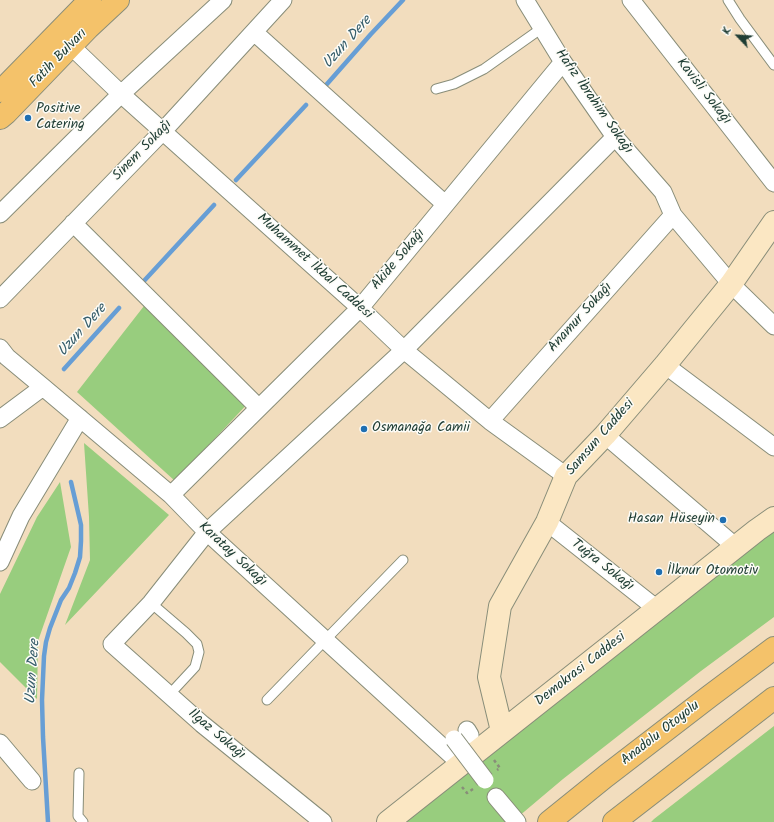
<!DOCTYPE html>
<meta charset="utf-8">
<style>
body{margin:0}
#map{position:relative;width:774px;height:822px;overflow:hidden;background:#f2ddbe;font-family:Kalam,sans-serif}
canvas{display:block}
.north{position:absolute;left:718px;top:16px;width:40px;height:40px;-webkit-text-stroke:3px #fdfcf7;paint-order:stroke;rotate:295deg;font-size:11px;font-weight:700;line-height:16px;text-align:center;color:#1f3d34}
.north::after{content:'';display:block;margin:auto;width:14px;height:18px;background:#1f3d34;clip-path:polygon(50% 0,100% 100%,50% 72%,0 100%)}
</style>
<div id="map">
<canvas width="774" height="822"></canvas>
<div class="north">K</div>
</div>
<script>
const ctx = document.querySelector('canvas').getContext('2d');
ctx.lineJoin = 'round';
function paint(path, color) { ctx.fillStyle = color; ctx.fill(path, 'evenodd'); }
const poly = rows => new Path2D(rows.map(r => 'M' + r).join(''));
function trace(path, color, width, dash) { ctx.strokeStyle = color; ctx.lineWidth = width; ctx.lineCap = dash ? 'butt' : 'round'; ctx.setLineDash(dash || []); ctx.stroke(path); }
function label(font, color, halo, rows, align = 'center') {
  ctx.font = font + ' Kalam,sans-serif'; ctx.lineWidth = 3; ctx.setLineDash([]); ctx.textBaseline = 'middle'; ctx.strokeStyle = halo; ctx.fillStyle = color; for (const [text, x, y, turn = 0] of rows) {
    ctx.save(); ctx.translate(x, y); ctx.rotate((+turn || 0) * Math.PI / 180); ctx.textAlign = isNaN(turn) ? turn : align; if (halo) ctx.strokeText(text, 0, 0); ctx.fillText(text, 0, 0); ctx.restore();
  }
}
const green = poly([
 [144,306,251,400,175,481,77,392],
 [84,443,169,515,65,625,90,560,89,517],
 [60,482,71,547,38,641,37,699,0,662,0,594,37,517],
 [774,529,774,617,701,671,563,779,512,822,400,822],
 [774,726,774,822,651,822,654,819]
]);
const stream = poly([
 [327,84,371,34,403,0],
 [236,180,306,105],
 [143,282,214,205],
 [64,369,119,308],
 [48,822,43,737,42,700,44,656,46,642,50,628,61,600,69,588,75,573,80,557,81,541,81,525,71,482]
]);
const path = poly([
 [494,760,500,768,497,770],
 [462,787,467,793,473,789]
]);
const lane = poly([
 [728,0,740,19,774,65],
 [436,89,454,84,484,69,542,28],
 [151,603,186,633,197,644,199,652,195,667,169,695],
 [267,700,403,560],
 [79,773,78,816,83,822]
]);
const street = poly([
 [525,0,563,62,615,137,663,192,673,215,731,284,774,326],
 [631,0,774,183],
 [254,32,445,204],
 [71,46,121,94,360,308,404,350,490,421,566,476],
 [0,214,121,94,223,0],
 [73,223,259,408],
 [0,299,163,131,283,0],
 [0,348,7,357,43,387,171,495,207,532,461,764],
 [665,365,774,447],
 [0,419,43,387],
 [490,421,673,215],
 [605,435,736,547],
 [171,495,360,308,563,62],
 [547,522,657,609],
 [0,562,21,516,80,418],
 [467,730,470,735],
 [0,743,32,781],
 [496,797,517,822],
 [323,822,202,724,112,644,151,603,207,532,404,350,615,137]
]);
const secondary = poly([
 [502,731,489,677,500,606,547,522,566,476,605,435,665,365,731,284,774,222],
 [388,822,757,530,774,518]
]);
const primary = poly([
 [0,91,8,84,90,0],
 [0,118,6,113,88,28,118,0]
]);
const highway = poly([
 [549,822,606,776,710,696,774,648],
 [614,822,774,698]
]);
const streetBridge = poly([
 [454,739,485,780]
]);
const markers = [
 [28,118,4,"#1f6fb2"],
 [364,429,4,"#1f6fb2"],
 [723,520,4,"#1f6fb2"],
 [659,572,4,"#1f6fb2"]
];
const streetNames = [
 ["Fatih Bulvarı",59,59,-46],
 ["Kavisli Sokağı",703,92,52],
 ["Hafız İbrahim Sokağı",593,102,55],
 ["Sinem Sokağı",143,151,-46],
 ["Akide Sokağı",399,260,-50],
 ["Muhammet İkbal Caddesi",314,267,42],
 ["Anamur Sokağı",581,318,-48],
 ["Samsun Caddesi",601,438,-49],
 ["Karatay Sokağı",232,555,43],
 ["Tuğra Sokağı",602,566,38],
 ["Demokrasi Caddesi",581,670,-38],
 ["Anadolu Otoyolu",661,734,-38],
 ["Ilgaz Sokağı",216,735,40]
];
const poiNames = [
 ["Positive",36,110],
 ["Catering",36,126],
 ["Osmanağa Camii",372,429],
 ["Hasan Hüseyin",715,520,"right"],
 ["İlknur Otomotiv",667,572]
];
const waterNames = [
 ["Uzun Dere",348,43,-48],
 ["Uzun Dere",83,331,-48],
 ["Uzun Dere",34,672,-86]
];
paint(green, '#98cd7e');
trace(stream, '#679ed5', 4.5);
trace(lane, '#888d79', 11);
trace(street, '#888d79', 19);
trace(secondary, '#888d79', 24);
trace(primary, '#888d79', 24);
trace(highway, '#888d79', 24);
trace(path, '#888d79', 2.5, [3, 3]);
trace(lane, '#fff', 9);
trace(street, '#fff', 17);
trace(secondary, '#fbe7c3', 22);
trace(primary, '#f4c26a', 22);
trace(highway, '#f4c26a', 22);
trace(streetBridge, '#888d79', 19, []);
trace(streetBridge, '#fff', 17);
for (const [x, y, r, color] of markers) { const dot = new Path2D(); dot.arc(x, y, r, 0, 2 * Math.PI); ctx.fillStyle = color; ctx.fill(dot); trace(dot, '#fdfcf7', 1.5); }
label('14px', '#1f3d34', '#fdfcf7', streetNames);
label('14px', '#1f3d34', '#fdfcf7', poiNames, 'left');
label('italic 15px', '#385f6c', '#fdfcf7', waterNames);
</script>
